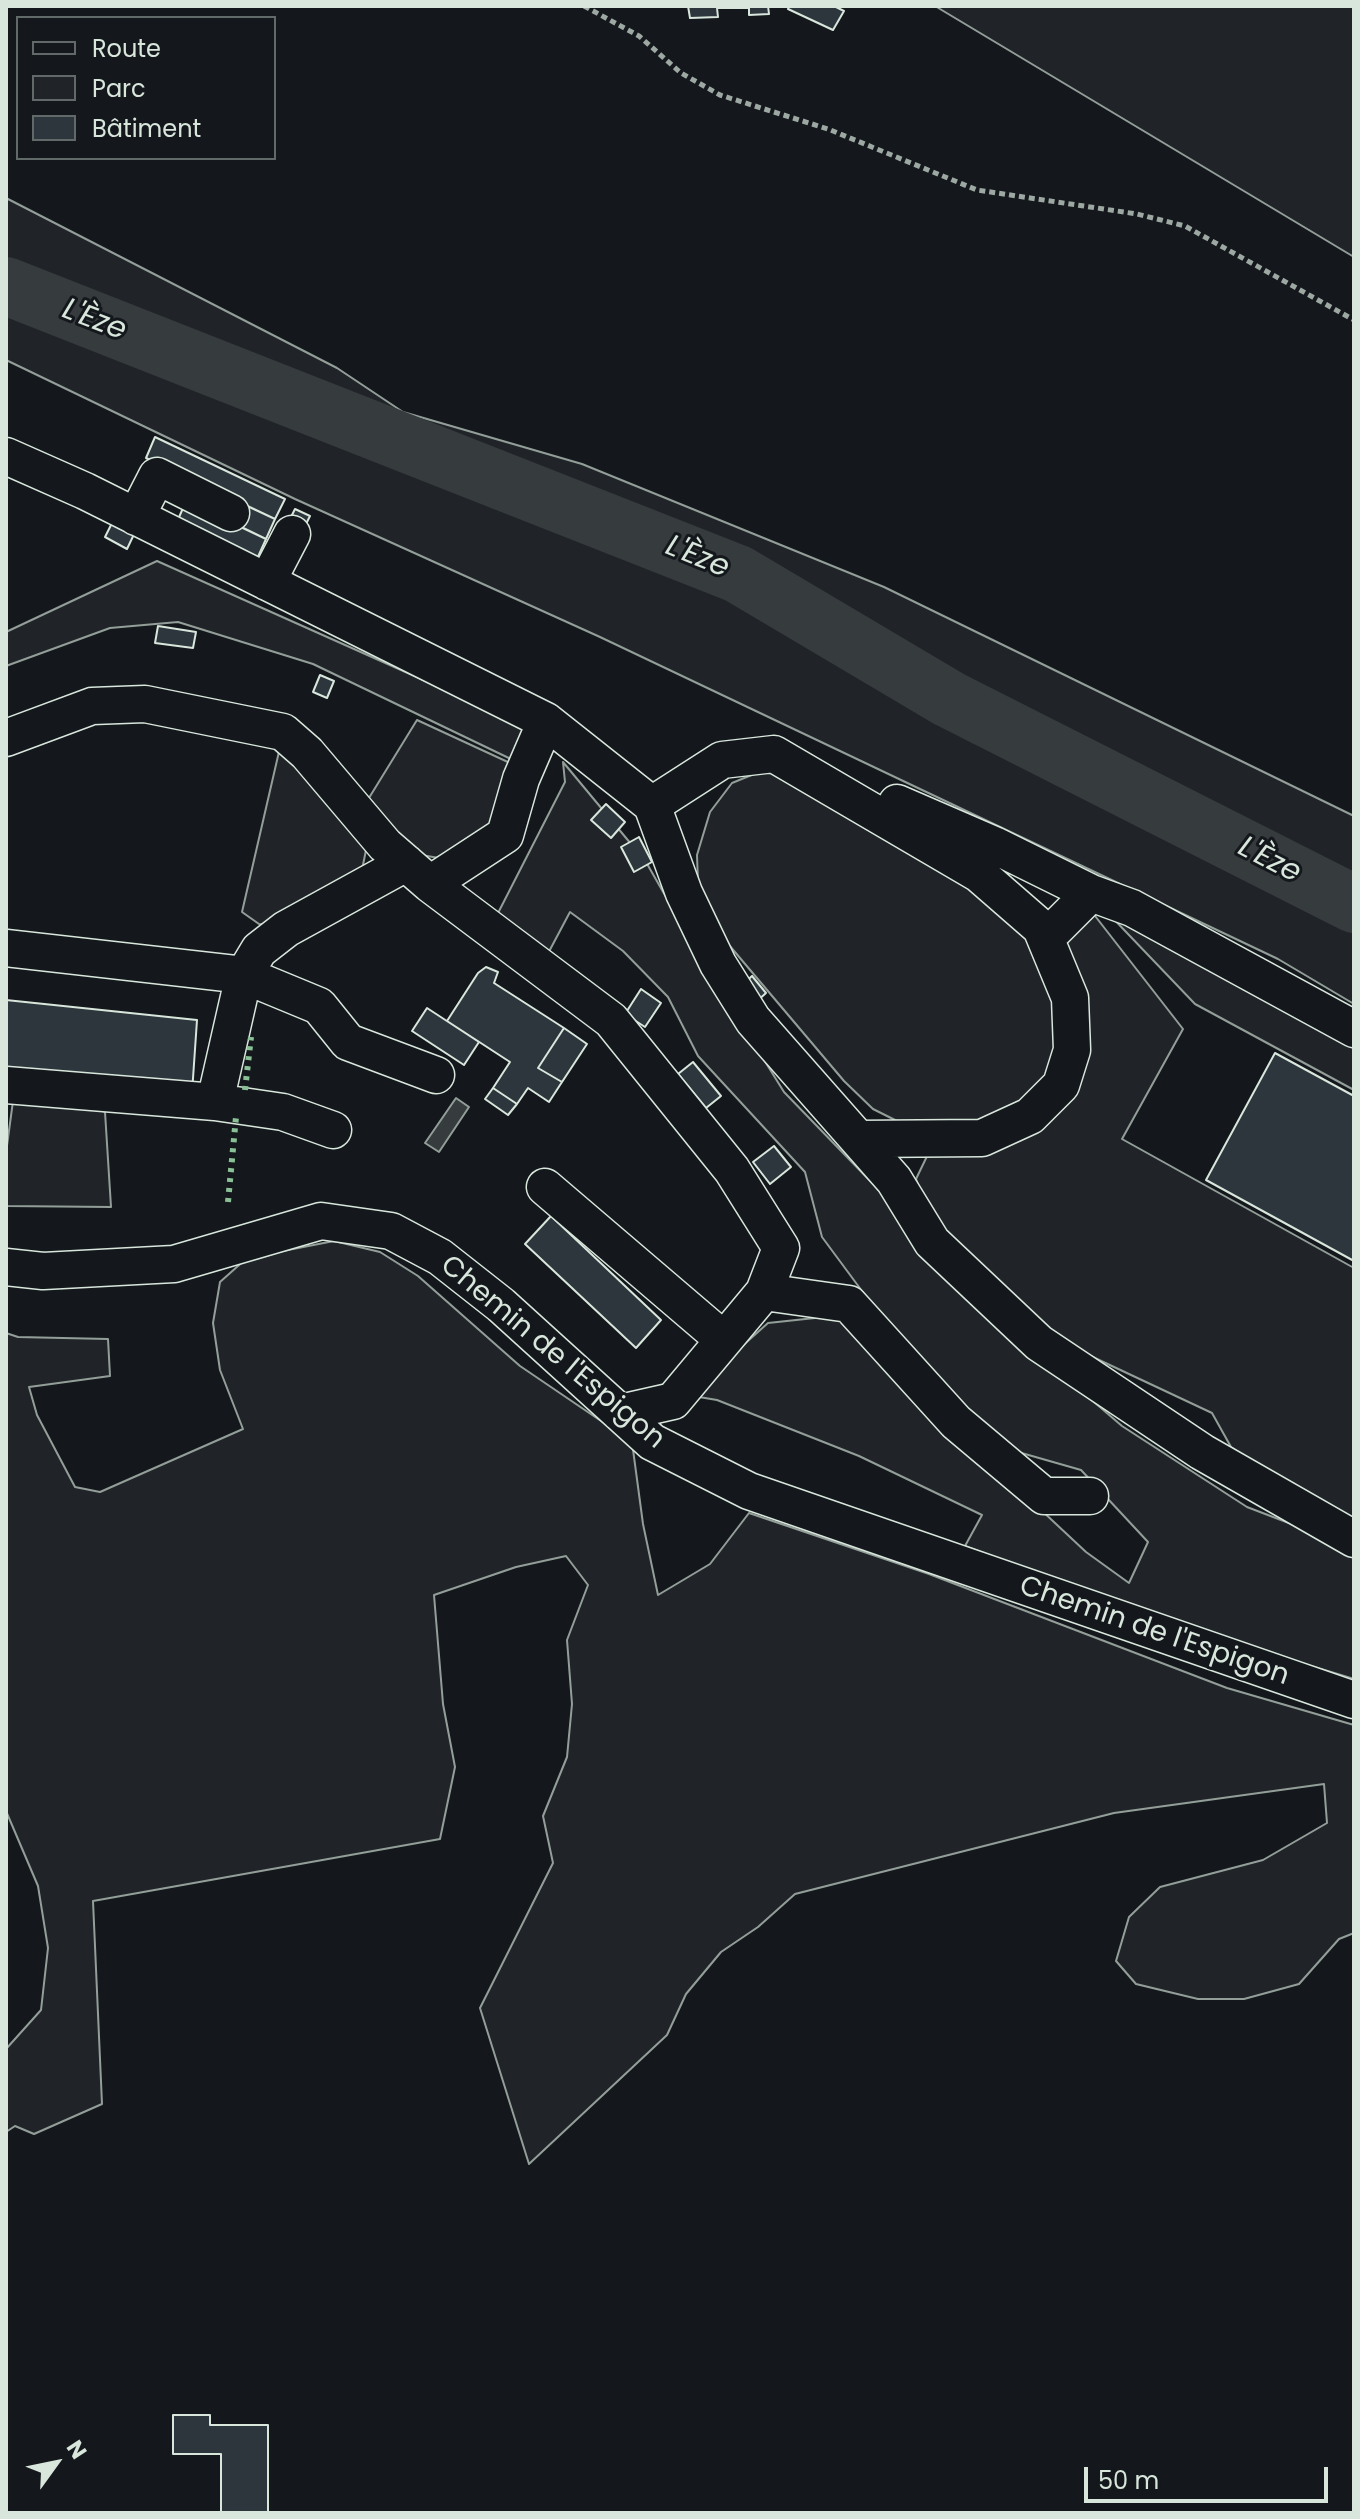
<!DOCTYPE html>
<meta charset="utf-8">
<style>
body{margin:0}
#map{position:relative;width:1360px;height:2519px;overflow:hidden;background:#14181c;font-family:Poppins,sans-serif}
canvas{display:block}
.frame{position:absolute;inset:0;border:8px solid #d8e6dc;pointer-events:none}
.legend{position:absolute;left:16px;top:16px;width:260px;height:144px;box-sizing:border-box;background:#14181c;border:2px solid #626a69;margin:0;padding:10px 14px;list-style:none;font-size:24px;color:#d8e6dc}
.legend li{display:flex;align-items:center;gap:16px;height:40px}
.legend b{width:40px;border:2px solid #626a69}
.north{position:absolute;left:16px;top:2423px;width:80px;height:80px;-webkit-text-stroke:6px #14181c;paint-order:stroke;rotate:57deg;font-size:22px;font-weight:700;line-height:32px;text-align:center;color:#d8e6dc}
.north::after{content:'';display:block;margin:auto;width:28px;height:36px;background:#d8e6dc;clip-path:polygon(50% 0,100% 100%,50% 72%,0 100%)}
.scale{position:absolute;left:1084px;top:2467px;width:244px;height:36px;box-sizing:border-box;border:4px solid #d8e6dc;border-top:0;padding-left:10px;font-size:24px;line-height:28px;white-space:nowrap;color:#d8e6dc;-webkit-text-stroke:6px #14181c;paint-order:stroke}
</style>
<div id="map">
<canvas width="1360" height="2519"></canvas>
<div class="frame"></div>
<ul class="legend">
<li><b style="height:10px;background:#14181c"></b>Route</li>
<li><b style="height:22px;background:#202428"></b>Parc</li>
<li><b style="height:22px;background:#2c363c"></b>Bâtiment</li>
</ul>
<div class="north">N</div>
<div class="scale">50 m</div>
</div>
<script>
const ctx = document.querySelector('canvas').getContext('2d');
ctx.lineJoin = 'round';
function paint(path, color) { ctx.fillStyle = color; ctx.fill(path, 'evenodd'); }
const poly = rows => new Path2D(rows.map(r => 'M' + r).join(''));
function trace(path, color, width, dash) { ctx.strokeStyle = color; ctx.lineWidth = width; ctx.lineCap = dash ? 'butt' : 'round'; ctx.setLineDash(dash || []); ctx.stroke(path); }
function label(font, color, halo, rows, align = 'center') {
  ctx.font = font + ' Poppins,sans-serif'; ctx.lineWidth = 6; ctx.setLineDash([]); ctx.textBaseline = 'middle'; ctx.strokeStyle = halo; ctx.fillStyle = color; for (const [text, x, y, turn = 0] of rows) {
    ctx.save(); ctx.translate(x, y); ctx.rotate((+turn || 0) * Math.PI / 180); ctx.textAlign = isNaN(turn) ? turn : align; if (halo) ctx.strokeText(text, 0, 0); ctx.fillText(text, 0, 0); ctx.restore();
  }
}
const green = poly([
 [935,6,1354,6,1354,257,935,6],
 [6,198,337,368,403,412,582,464,884,587,1354,816,1354,1004,1278,959,600,637,295,499,6,360,6,198],
 [157,561,495,712,532,735,515,761,313,664,178,622,110,628,6,666,6,632,157,561],
 [417,720,510,763,490,836,439,858,421,855,364,806,417,720],
 [281,743,366,850,363,865,354,881,270,925,259,924,242,912,281,743],
 [563,762,646,862,702,960,784,1092,875,1186,968,1294,1122,1426,1247,1507,1354,1548,1354,1679,1157,1619,965,1546,982,1515,859,1456,717,1400,699,1397,740,1348,768,1323,843,1315,993,1465,1086,1552,1129,1583,1148,1542,1081,1470,997,1446,933,1387,822,1237,805,1172,698,1056,668,997,623,951,570,912,544,961,497,915,565,782,563,762],
 [759,772,791,775,841,803,1023,925,1064,1017,1047,1090,972,1128,905,1125,873,1109,844,1081,729,945,710,913,698,883,697,855,710,812,732,783,759,772],
 [1106,911,1354,1042,1354,1090,1195,1004,1106,911],
 [1092,912,1183,1029,1122,1139,1354,1268,1354,1518,1326,1514,1231,1447,1212,1413,1063,1343,930,1219,916,1179,930,1150,1054,1116,1066,932,1092,912],
 [13,1101,92,1106,105,1112,111,1207,6,1206,6,1153,13,1101],
 [334,1241,380,1252,418,1276,520,1366,632,1442,643,1524,658,1595,710,1564,749,1513,929,1574,1227,1688,1354,1725,1354,1933,1339,1939,1299,1984,1244,1999,1198,1999,1136,1984,1116,1961,1129,1917,1160,1887,1263,1860,1327,1823,1324,1784,1114,1813,795,1894,758,1927,721,1952,686,1994,667,2035,529,2164,480,2008,553,1863,543,1816,567,1757,572,1704,567,1640,588,1585,566,1556,516,1567,434,1595,443,1704,455,1767,440,1839,93,1901,102,2104,34,2134,15,2126,6,2132,6,2049,41,2010,48,1948,38,1886,6,1811,6,1333,18,1337,108,1339,110,1376,29,1387,37,1415,75,1487,100,1492,243,1429,220,1370,213,1323,220,1282,247,1258,334,1241]
]);
const water = poly([
 [456,1098,469,1107,439,1152,425,1143,456,1098]
]);
const river = poly([
 [6,286,738,574,949,699,1354,904]
]);
const building = poly([
 [688,6,768,6,769,14,749,15,749,8,717,8,718,17,690,18,688,6],
 [789,6,834,6,844,11,833,30,788,9,789,6],
 [155,437,285,499,275,519,146,458,155,437],
 [186,501,266,539,257,559,177,522,186,501],
 [243,504,275,519,266,539,233,523,243,504],
 [295,509,310,516,303,530,288,523,295,509],
 [114,519,136,530,127,549,105,537,114,519],
 [158,626,196,632,193,648,155,643,158,626],
 [320,675,334,681,327,698,313,692,320,675],
 [606,804,625,822,611,838,591,820,606,804],
 [639,837,652,862,634,872,621,847,639,837],
 [486,967,498,972,494,983,564,1028,538,1068,562,1082,549,1102,528,1088,517,1104,493,1088,510,1062,447,1021,478,973,486,967],
 [752,976,766,993,756,1002,742,985,752,976],
 [641,989,661,1003,645,1027,625,1014,641,989],
 [6,1000,197,1020,192,1093,6,1070,6,1000],
 [427,1008,479,1042,464,1065,412,1031,427,1008],
 [564,1028,587,1044,562,1082,538,1068,564,1028],
 [1275,1053,1354,1096,1354,1261,1206,1180,1275,1053],
 [693,1062,721,1096,706,1108,678,1074,693,1062],
 [493,1088,517,1104,508,1115,485,1099,493,1088],
 [774,1146,791,1167,770,1184,753,1162,774,1146],
 [551,1216,661,1320,636,1348,525,1244,551,1216],
 [173,2415,210,2415,210,2425,268,2425,268,2513,221,2513,221,2454,173,2454,173,2415]
]);
const path = poly([
 [584,6,639,36,681,73,720,95,828,129,977,190,1137,214,1185,226,1354,320]
]);
const minor = poly([
 [6,456,85,491,546,721,521,779,505,835,430,884,611,1020,732,1170,781,1248,764,1292],
 [136,517,157,476,231,513],
 [267,582,292,534],
 [546,721,652,805,684,893,718,964,753,1020,894,1180,932,1242,1039,1343,1202,1452,1354,1539],
 [6,738,92,706,145,704,283,732,307,753,385,845,430,884],
 [897,803,994,845,1091,893],
 [652,805,722,760,774,754,979,874,1041,928,1055,929,1091,893,1132,908,1354,1029],
 [6,948,244,975,259,950,286,929,406,863],
 [6,1085,215,1102,244,975,319,1006,348,1042,436,1075],
 [215,1102,283,1112,333,1130],
 [858,1139,982,1138,1030,1116,1061,1085,1072,1050,1070,998,1041,928],
 [545,1187,724,1340,673,1401,620,1413],
 [6,1267,43,1271,174,1264,321,1221,391,1231,440,1257,501,1305,652,1442,749,1491,1354,1700],
 [724,1340,764,1292,849,1304,956,1422,1044,1496,1090,1496]
]);
const hedge = poly([
 [245,1090,251,1037],
 [228,1202,236,1117]
]);
const streetNames = [
 ["Chemin de l'Espigon",552,1353,40],
 ["Chemin de l'Espigon",1154,1632,19]
];
const waterNames = [
 ["L'Èze",94,321,21],
 ["L'Èze",697,558,22],
 ["L'Èze",1269,861,27]
];
paint(green, '#202428');
trace(green, '#939e99', 2);
paint(water, '#363b3e');
trace(water, '#939e99', 2);
trace(river, '#363b3e', 58);
paint(building, '#2c363c');
trace(building, '#d8e6dc', 2);
trace(minor, '#d8e6dc', 39);
trace(path, '#9da8a2', 5, [6, 4]);
trace(minor, '#14181c', 36);
trace(hedge, '#8ac095', 6, [4, 6]);
label('28px', '#d8e6dc', '#14181c', streetNames);
label('italic 30px', '#d8e6dc', '#14181c', waterNames);
</script>
